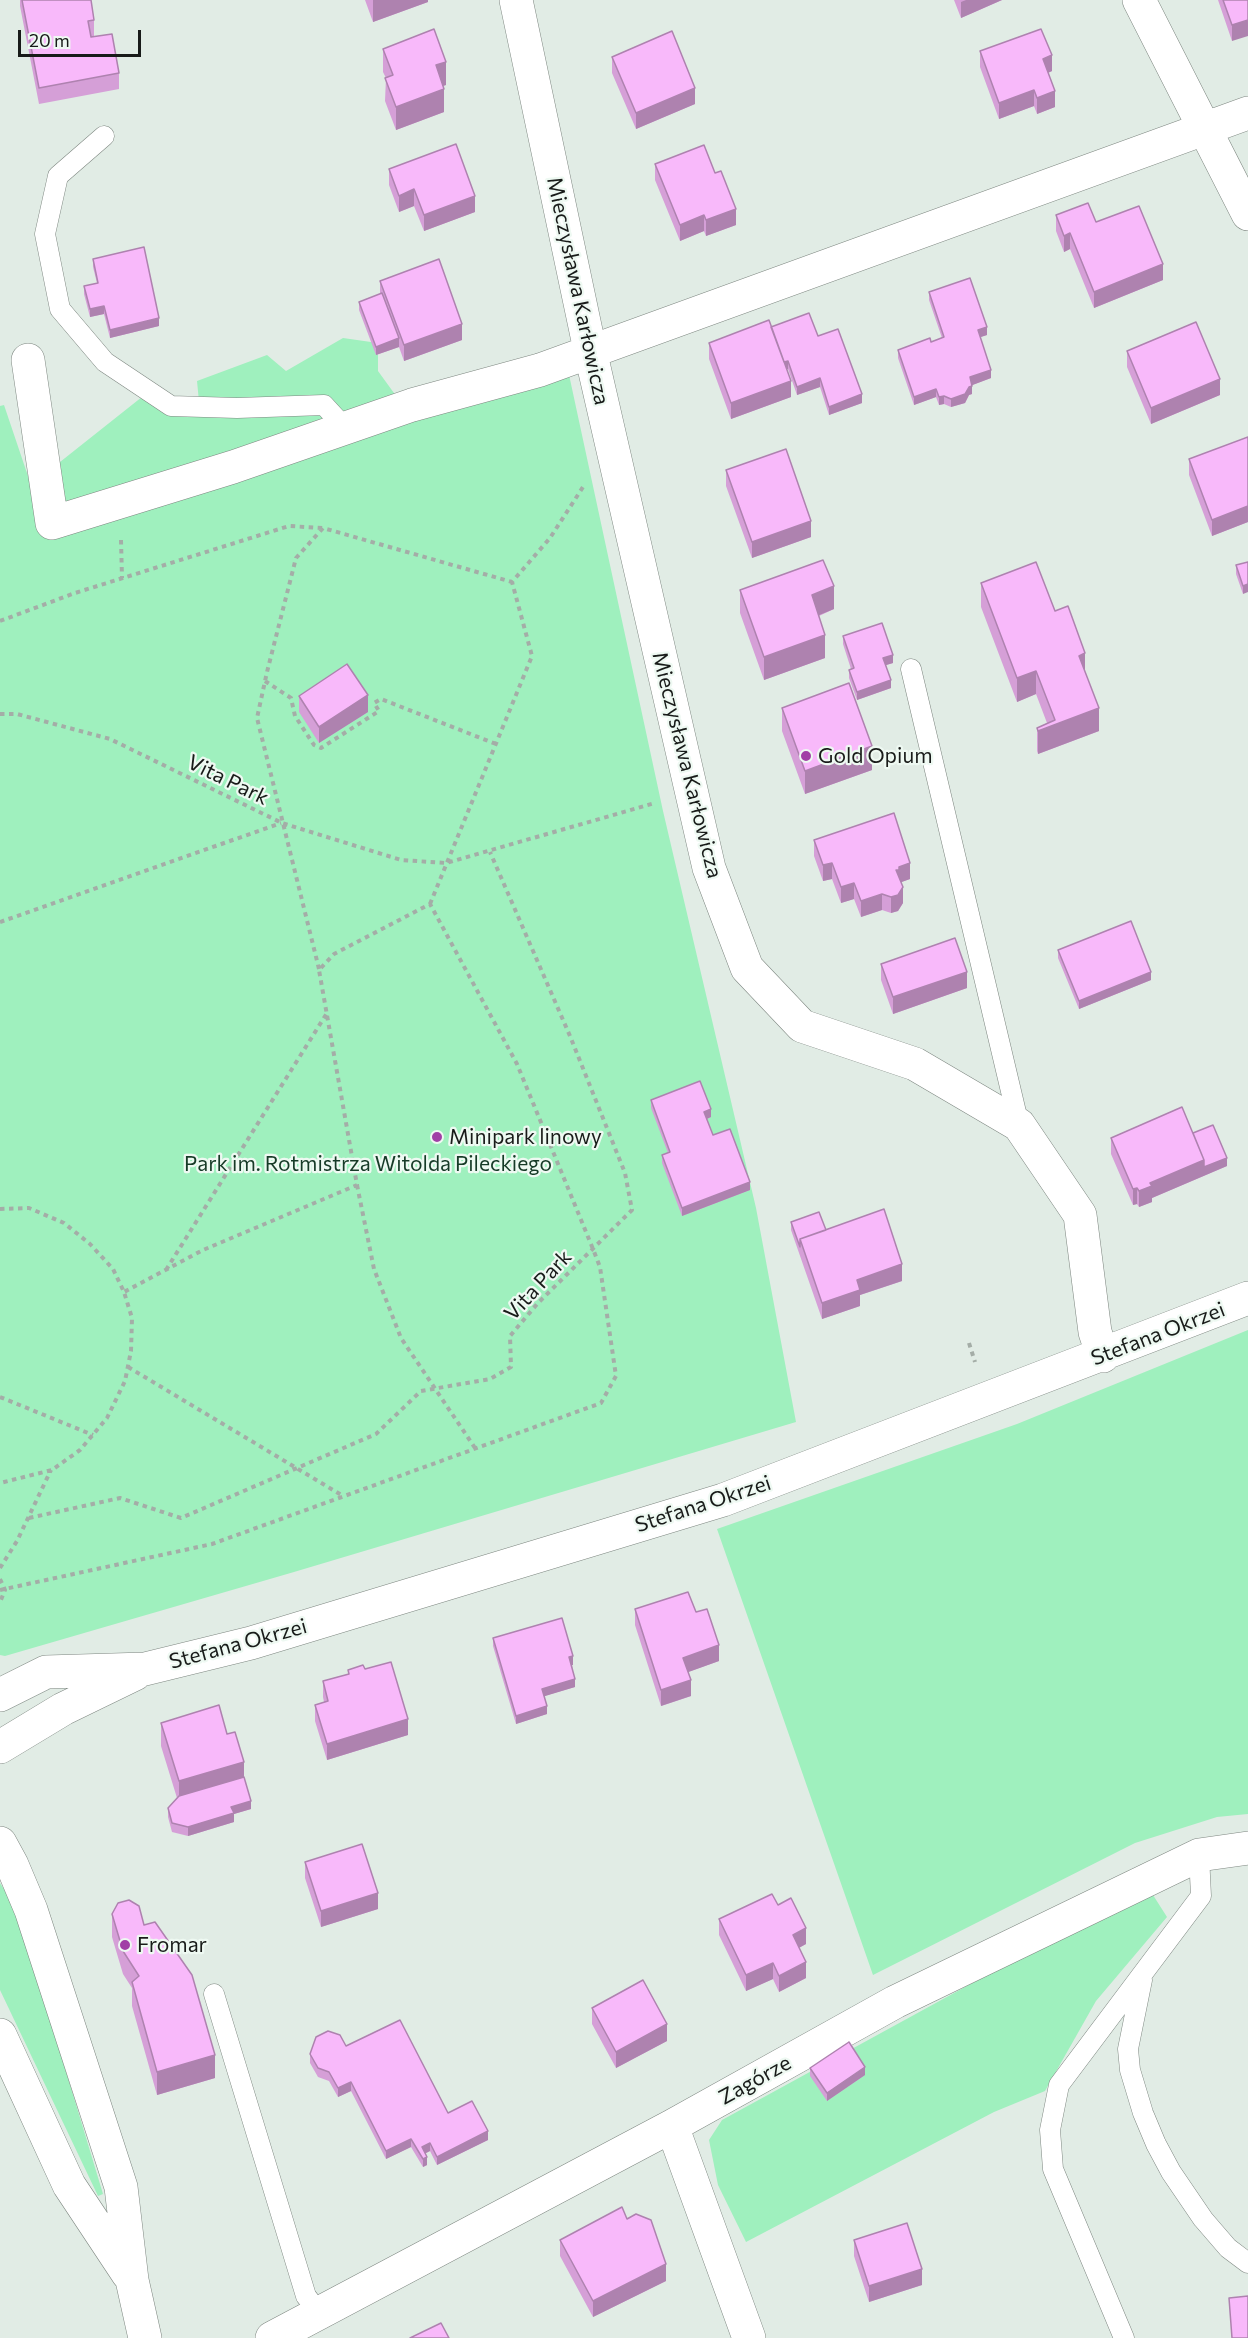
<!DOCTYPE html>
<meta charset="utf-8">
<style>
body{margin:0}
#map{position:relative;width:1248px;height:2338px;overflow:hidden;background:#e1ece5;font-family:Commissioner,sans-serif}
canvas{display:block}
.scale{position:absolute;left:18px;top:30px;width:123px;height:27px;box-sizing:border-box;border:3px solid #181b19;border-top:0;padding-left:8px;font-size:18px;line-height:21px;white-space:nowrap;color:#181b19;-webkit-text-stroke:4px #eef9f2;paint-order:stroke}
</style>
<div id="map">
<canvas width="1248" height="2338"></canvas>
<div class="scale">20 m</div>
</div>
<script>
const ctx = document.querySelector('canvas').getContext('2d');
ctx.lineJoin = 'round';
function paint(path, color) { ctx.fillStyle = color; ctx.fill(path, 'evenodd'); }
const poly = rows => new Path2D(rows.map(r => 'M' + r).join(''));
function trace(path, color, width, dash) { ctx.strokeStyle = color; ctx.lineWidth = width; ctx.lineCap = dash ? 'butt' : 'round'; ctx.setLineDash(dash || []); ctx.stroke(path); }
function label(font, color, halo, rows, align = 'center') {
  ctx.font = font + ' Commissioner,sans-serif'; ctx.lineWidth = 4.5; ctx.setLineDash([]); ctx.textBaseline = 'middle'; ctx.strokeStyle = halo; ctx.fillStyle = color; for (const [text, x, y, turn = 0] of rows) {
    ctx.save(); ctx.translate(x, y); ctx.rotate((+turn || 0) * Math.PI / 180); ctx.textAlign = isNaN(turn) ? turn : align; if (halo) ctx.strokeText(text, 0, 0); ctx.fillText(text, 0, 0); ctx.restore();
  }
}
const green = poly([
 [343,338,378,343,378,371,407,411,568,370,663,811,756,1208,796,1422,294,1572,5,1656,0,1655,0,406,4,405,31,485,152,389,200,412,197,381,267,355,286,371],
 [1248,1330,1248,1814,1217,1817,1135,1843,873,1975,717,1529,1017,1424],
 [0,1883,9,1897,37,1975,103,2194,98,2196,0,1990],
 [1153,1895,1167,1917,1096,2001,1045,2091,994,2112,746,2242,718,2185,709,2140,722,2120,1113,1906]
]);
const path = poly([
 [121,540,122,578],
 [0,621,75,593,289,526,323,528],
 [265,681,291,698,295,716,314,745,321,748,379,711,374,703,381,699,496,744],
 [0,714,17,714,110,739,282,823,401,860,446,863,655,803],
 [430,904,532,656,512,582,550,538,583,487],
 [0,922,281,823],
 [319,969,257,718,267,672,296,558,323,528,512,582],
 [357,1185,374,1269,401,1338,475,1448],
 [0,1209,29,1208,64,1223,90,1244,113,1269,124,1292,132,1318,131,1351,125,1381,107,1418,80,1450,52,1470,0,1483],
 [166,1270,327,1013],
 [969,1343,975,1362],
 [128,1367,343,1496],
 [0,1397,93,1435],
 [29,1518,120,1498,181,1518,376,1434,421,1391,490,1379,511,1367,510,1336,538,1303,632,1210,625,1173,570,1036,490,852],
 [0,1568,17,1541,51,1470],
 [0,1579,5,1590,0,1602],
 [0,1590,212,1544,601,1403,616,1376,600,1267,593,1249,517,1064,430,904,334,954,319,970,357,1185,203,1250,124,1292]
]);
const service = poly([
 [104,136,58,176,45,234,60,309,105,362,171,406,237,408,324,405,346,429],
 [911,669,1019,1125],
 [1142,1980,1128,2049,1130,2070,1143,2113,1156,2144,1171,2172,1203,2219,1228,2248,1248,2263],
 [214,1994,306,2296,319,2313],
 [1124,2338,1053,2169,1050,2130,1059,2085,1201,1896,1199,1855]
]);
const minor = poly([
 [516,0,590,350,709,868,747,968,802,1026,915,1064,1019,1125,1080,1215,1095,1332,1103,1356],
 [1139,0,1248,214],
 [28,360,52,523,233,467,412,405,540,370,1248,113],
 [0,1695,46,1672,145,1669,251,1643,723,1500,1248,1298],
 [0,1747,63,1709,135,1674],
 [672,2126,749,2338],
 [272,2338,672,2126,895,2002,1199,1855,1248,1848]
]);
const tertiary = poly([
 [0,1843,12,1865,31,1910,121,2187,132,2280,145,2338],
 [0,2035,69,2185,128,2274]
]);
const wall = poly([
 [20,0,91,0,94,20,94,36,91,37,119,73,119,89,39,104,20,6],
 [365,0,428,0,428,2,373,22],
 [954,0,1002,0,961,18],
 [1218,0,1248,0,1232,41],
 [383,49,446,85,443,86,444,112,396,130,385,101,386,78,383,72],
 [980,51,1052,71,1048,73,1055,107,1037,114,1034,106,999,119,980,67],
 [612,57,695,104,636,129,612,73],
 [655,164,715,173,736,225,706,236,704,231,680,241,655,180],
 [389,169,475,212,424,231,414,206,399,212,389,185],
 [1056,215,1163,280,1094,308,1070,249,1064,252,1056,231],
 [93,259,159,326,110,338,104,314,90,317,84,294,84,286,97,283,93,267],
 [380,281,462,340,404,361,399,347,376,355,359,310,359,302,380,294],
 [929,292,987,335,980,337,991,378,972,385,972,394,969,395,965,403,951,407,944,404,939,405,936,397,914,405,898,358,898,350,931,342,942,338,929,300],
 [771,327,818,336,862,403,829,415,820,387,797,395,788,369,787,369,791,397,731,419,709,359,709,343],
 [1127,351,1220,395,1151,424,1127,367],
 [1248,437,1248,522,1212,536,1189,475,1189,459],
 [726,470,811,537,752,558,726,486],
 [1248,562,1243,594,1236,574,1236,565],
 [981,583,1055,611,1085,672,1099,731,1038,754,1037,751,1037,728,1047,723,1036,694,1017,702,981,607],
 [740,590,834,609,819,616,825,658,764,680,740,613],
 [843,636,893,663,886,665,891,688,857,700,849,678,849,670,851,669,843,644],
 [299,696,368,712,319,743,299,712],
 [782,708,872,770,805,794,782,731],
 [814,840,910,879,901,882,903,903,898,911,891,913,882,910,861,917,854,899,841,903,832,879,823,881,814,856],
 [1058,950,1151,980,1079,1009,1058,958],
 [881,964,967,988,893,1014,881,980],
 [651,1100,711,1117,707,1119,713,1135,750,1190,682,1216,662,1163,662,1155,668,1153,651,1108],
 [1193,1133,1227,1166,1152,1198,1152,1202,1139,1207,1137,1204,1133,1205,1111,1154,1111,1138],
 [791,1222,826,1230,902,1281,860,1295,860,1306,822,1319,791,1230],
 [635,1609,696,1612,719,1661,688,1672,691,1696,661,1706,635,1625],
 [493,1638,573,1665,572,1665,575,1687,544,1696,547,1714,516,1724,493,1646],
 [365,1669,408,1735,327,1760,315,1721,315,1705,324,1702,323,1697,323,1681,348,1674,348,1670],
 [161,1723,227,1734,244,1777,251,1809,234,1814,234,1822,188,1836,172,1832,168,1817,168,1808,177,1798,161,1746],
 [305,1862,378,1909,321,1927,305,1878],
 [778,1905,806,1944,799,1948,806,1978,779,1992,773,1979,746,1991,719,1935,719,1919],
 [112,1914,144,1925,215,2078,157,2095,132,2006,132,1988,123,1974,112,1937],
 [592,2008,667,2041,616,2068,592,2024],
 [346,2046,448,2113,488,2140,437,2165,430,2151,426,2153,427,2165,423,2167,411,2147,386,2159,351,2091,338,2097,329,2081,318,2077,310,2063,310,2054],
 [810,2068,865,2075,827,2101,810,2076],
 [627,2219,666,2281,593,2317,560,2256,560,2240],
 [854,2240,922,2285,869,2302,854,2256]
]);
const shadedWall = poly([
 [373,0,428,0,428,2,373,22],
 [966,0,1002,0,961,18,961,2],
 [1248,20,1248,36,1232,41,1232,25],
 [1052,55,1052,71,1043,75,1043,59],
 [446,62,446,85,436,88,436,65],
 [695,88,695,104,636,129,636,113],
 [444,89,444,112,396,130,396,107],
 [1034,90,1034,106,999,119,999,103],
 [1055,91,1055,107,1037,114,1037,98],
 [414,189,414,206,399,212,399,196],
 [475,196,475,212,424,231,424,215],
 [736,209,736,225,706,236,706,220],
 [704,215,704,231,680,241,680,225],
 [1070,233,1070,249,1064,252,1064,236],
 [1163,264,1163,280,1094,308,1094,292],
 [104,306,104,314,90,317,90,309],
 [159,318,159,326,110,338,110,330],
 [462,324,462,340,404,361,404,345],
 [987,327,987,335,978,338,978,330],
 [399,338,399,347,376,355,376,347],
 [788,361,788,369,781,372,781,363],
 [991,370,991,378,970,386,970,377],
 [820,378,820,387,797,395,797,387],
 [1220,379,1220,395,1151,424,1151,408],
 [791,381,791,397,731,419,731,403],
 [972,386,972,394,969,395,965,403,951,407,951,399,969,387],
 [936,389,936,397,914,405,914,397],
 [862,394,862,403,829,415,829,407],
 [944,396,944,404,939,405,939,397],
 [1248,506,1248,522,1212,536,1212,520],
 [811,521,811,537,752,558,752,542],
 [1248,584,1248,592,1243,594,1243,586],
 [834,586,834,609,812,618,812,595],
 [825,635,825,658,764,680,764,657],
 [1085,653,1085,676,1079,656],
 [893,655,893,663,883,666,883,658],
 [1036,671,1036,694,1017,702,1017,678],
 [891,680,891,688,857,700,857,692],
 [368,695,368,712,319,743,319,727],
 [1099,708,1099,731,1038,754,1038,731],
 [872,746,872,770,805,794,805,771],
 [832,863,832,879,823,881,823,865],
 [910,863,910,879,899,883,896,870,899,867],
 [854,883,854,899,841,903,841,887],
 [903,887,903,903,898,911,891,913,891,897],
 [882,894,882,910,861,917,861,901],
 [967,972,967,988,893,1014,893,997],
 [1151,972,1151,980,1079,1009,1079,1001],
 [711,1109,711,1117,704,1120,704,1112],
 [1227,1158,1227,1166,1152,1198,1152,1202,1139,1207,1139,1191,1150,1183,1204,1160],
 [750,1182,750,1190,682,1216,682,1208],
 [1137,1188,1137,1204,1133,1205,1133,1189],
 [902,1264,902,1281,860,1295,860,1306,822,1319,822,1303,857,1280],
 [719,1645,719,1661,683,1674,683,1658],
 [573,1656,573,1665,569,1666,569,1657],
 [575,1679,575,1687,542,1697,542,1689],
 [691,1680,691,1696,661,1706,661,1690],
 [547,1706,547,1714,516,1724,516,1716],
 [408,1719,408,1735,327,1760,327,1744],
 [244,1762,244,1785,179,1804,179,1781],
 [251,1801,251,1809,234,1814,234,1822,188,1836,188,1827,231,1807],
 [378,1893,378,1909,321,1927,321,1911],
 [806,1928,806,1944,793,1951,793,1935],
 [806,1962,806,1978,779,1992,779,1976],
 [773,1963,773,1979,746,1991,746,1975],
 [667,2024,667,2041,616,2068,616,2052],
 [215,2055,215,2078,157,2095,157,2072],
 [865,2067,865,2075,827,2101,827,2093],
 [351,2082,351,2091,338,2097,338,2088],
 [488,2131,488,2140,437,2165,437,2157],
 [411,2139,411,2147,386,2159,386,2151],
 [430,2143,430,2151,422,2155,422,2147],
 [427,2157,427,2165,423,2167,423,2159],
 [666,2264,666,2281,593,2317,593,2301],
 [922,2269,922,2285,869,2302,869,2286]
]);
const building = poly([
 [22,0,91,0,94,20,88,21,91,37,112,34,119,73,39,88,22,0],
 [1223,0,1248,0,1248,20,1232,25,1223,0],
 [434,29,446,62,436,65,444,89,396,107,385,78,393,75,383,49,434,29],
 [1041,29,1052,55,1043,59,1055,91,1037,98,1034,90,999,103,980,51,1041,29],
 [672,31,695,88,636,113,612,57,672,31],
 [456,144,475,196,424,215,414,189,399,196,389,169,456,144],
 [704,145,715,173,721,171,736,209,706,220,704,215,680,225,655,164,704,145],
 [1088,203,1096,222,1139,206,1163,264,1094,292,1070,233,1064,236,1056,215,1088,203],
 [144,247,159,318,110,330,104,306,90,309,84,286,98,283,93,259,144,247],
 [439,259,462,324,404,345,380,281,439,259],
 [970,278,987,327,978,330,991,370,970,377,972,386,969,387,965,394,951,399,944,396,939,397,936,389,914,397,898,350,930,338,931,342,944,337,929,292,970,278],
 [382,293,399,338,376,347,359,302,382,293],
 [809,313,818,336,838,329,862,394,829,407,820,378,797,387,788,361,784,362,771,327,809,313],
 [769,320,791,381,731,403,709,343,769,320],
 [1196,322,1220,379,1151,408,1127,351,1196,322],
 [1248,437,1248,506,1212,520,1189,459,1248,437],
 [786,449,811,521,752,542,726,470,786,449],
 [823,560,834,586,812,595,825,635,764,657,740,590,823,560],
 [1036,562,1055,611,1068,606,1085,653,1079,656,1099,708,1038,731,1037,728,1055,720,1036,671,1017,678,981,583,1036,562],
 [1248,562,1248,584,1243,586,1236,565,1248,562],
 [882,623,893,655,883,658,891,680,857,692,849,670,854,668,843,636,882,623],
 [347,664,368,695,319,727,299,696,347,664],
 [849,683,872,746,805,771,782,708,849,683],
 [894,813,910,863,899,867,899,870,896,870,903,887,898,895,891,897,882,894,861,901,854,883,841,887,832,863,823,865,814,840,894,813],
 [1131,921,1151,972,1079,1001,1058,950,1131,921],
 [955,938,967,972,893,997,881,964,955,938],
 [700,1081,711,1109,704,1112,713,1135,730,1129,750,1182,682,1208,662,1155,670,1152,651,1100,700,1081],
 [1182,1107,1204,1160,1150,1183,1152,1186,1139,1191,1137,1188,1133,1189,1111,1138,1182,1107],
 [1213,1125,1227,1158,1204,1167,1204,1160,1193,1133,1213,1125],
 [884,1209,902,1264,857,1280,860,1290,822,1303,800,1239,884,1209],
 [819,1212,826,1230,800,1239,800,1247,791,1222,819,1212],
 [688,1592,696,1612,707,1609,719,1645,683,1658,691,1680,661,1690,635,1609,688,1592],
 [562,1618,573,1656,569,1657,575,1679,542,1689,547,1706,516,1716,493,1638,562,1618],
 [391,1662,408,1719,327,1744,315,1705,328,1701,323,1681,349,1674,348,1670,363,1665,365,1669,391,1662],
 [219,1705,227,1734,235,1732,244,1762,179,1781,161,1723,219,1705],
 [244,1777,251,1801,231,1807,234,1813,188,1827,172,1823,168,1808,179,1796,244,1777],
 [362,1844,378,1893,321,1911,305,1862,362,1844],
 [772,1894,778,1905,791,1898,806,1928,793,1935,806,1962,779,1976,773,1963,746,1975,719,1919,772,1894],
 [129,1900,139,1906,144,1925,155,1922,192,1975,215,2055,157,2072,132,1982,139,1976,123,1951,112,1914,118,1903,129,1900],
 [643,1980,667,2024,616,2052,592,2008,643,1980],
 [400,2020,448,2113,472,2101,488,2131,437,2157,430,2143,422,2147,427,2157,423,2159,411,2139,386,2151,351,2082,338,2088,329,2072,318,2068,310,2054,316,2037,328,2031,340,2035,346,2046,400,2020],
 [849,2042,865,2067,827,2093,810,2068,849,2042],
 [622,2207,627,2219,636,2214,651,2220,666,2264,593,2301,560,2240,622,2207],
 [907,2223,922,2269,869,2286,854,2240,907,2223],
 [1248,2296,1248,2338,1232,2338,1229,2298,1248,2296],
 [441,2323,449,2338,410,2338,441,2323]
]);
const markers = [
 [806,756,6,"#a13fa6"],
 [437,1137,6,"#a13fa6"],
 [125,1945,6,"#a13fa6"]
];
const streetNames = [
 ["Mieczysława Karłowicza",578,291,78],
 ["Mieczysława Karłowicza",687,765,76],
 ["Vita Park",228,780,26],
 ["Vita Park",538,1285,-47],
 ["Stefana Okrzei",1158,1334,-21],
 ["Stefana Okrzei",703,1504,-18],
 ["Stefana Okrzei",238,1644,-15],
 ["Zagórze",755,2080,-29]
];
const poiNames = [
 ["Gold Opium",818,756],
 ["Minipark linowy",449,1137],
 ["Fromar",137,1945]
];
const parkNames = [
 ["Park im. Rotmistrza Witolda Pileckiego",368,1164]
];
paint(green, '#9ff0be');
trace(service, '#7e8781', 21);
trace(minor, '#7e8781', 34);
trace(tertiary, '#7e8781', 34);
trace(path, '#a4ada7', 4, [4.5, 4.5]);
trace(service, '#fff', 20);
trace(minor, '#fff', 33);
trace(tertiary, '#fff', 33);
paint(wall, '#d59fd7');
paint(shadedWall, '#ae82af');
paint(building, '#f8b9fa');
trace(building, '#ae82af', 1.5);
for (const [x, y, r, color] of markers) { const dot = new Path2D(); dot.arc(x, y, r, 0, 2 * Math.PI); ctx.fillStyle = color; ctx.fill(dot); trace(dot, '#eef9f2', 2); }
label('21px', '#181b19', '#eef9f2', streetNames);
label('21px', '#181b19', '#eef9f2', poiNames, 'left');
label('21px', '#163b27', '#eef9f2', parkNames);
</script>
